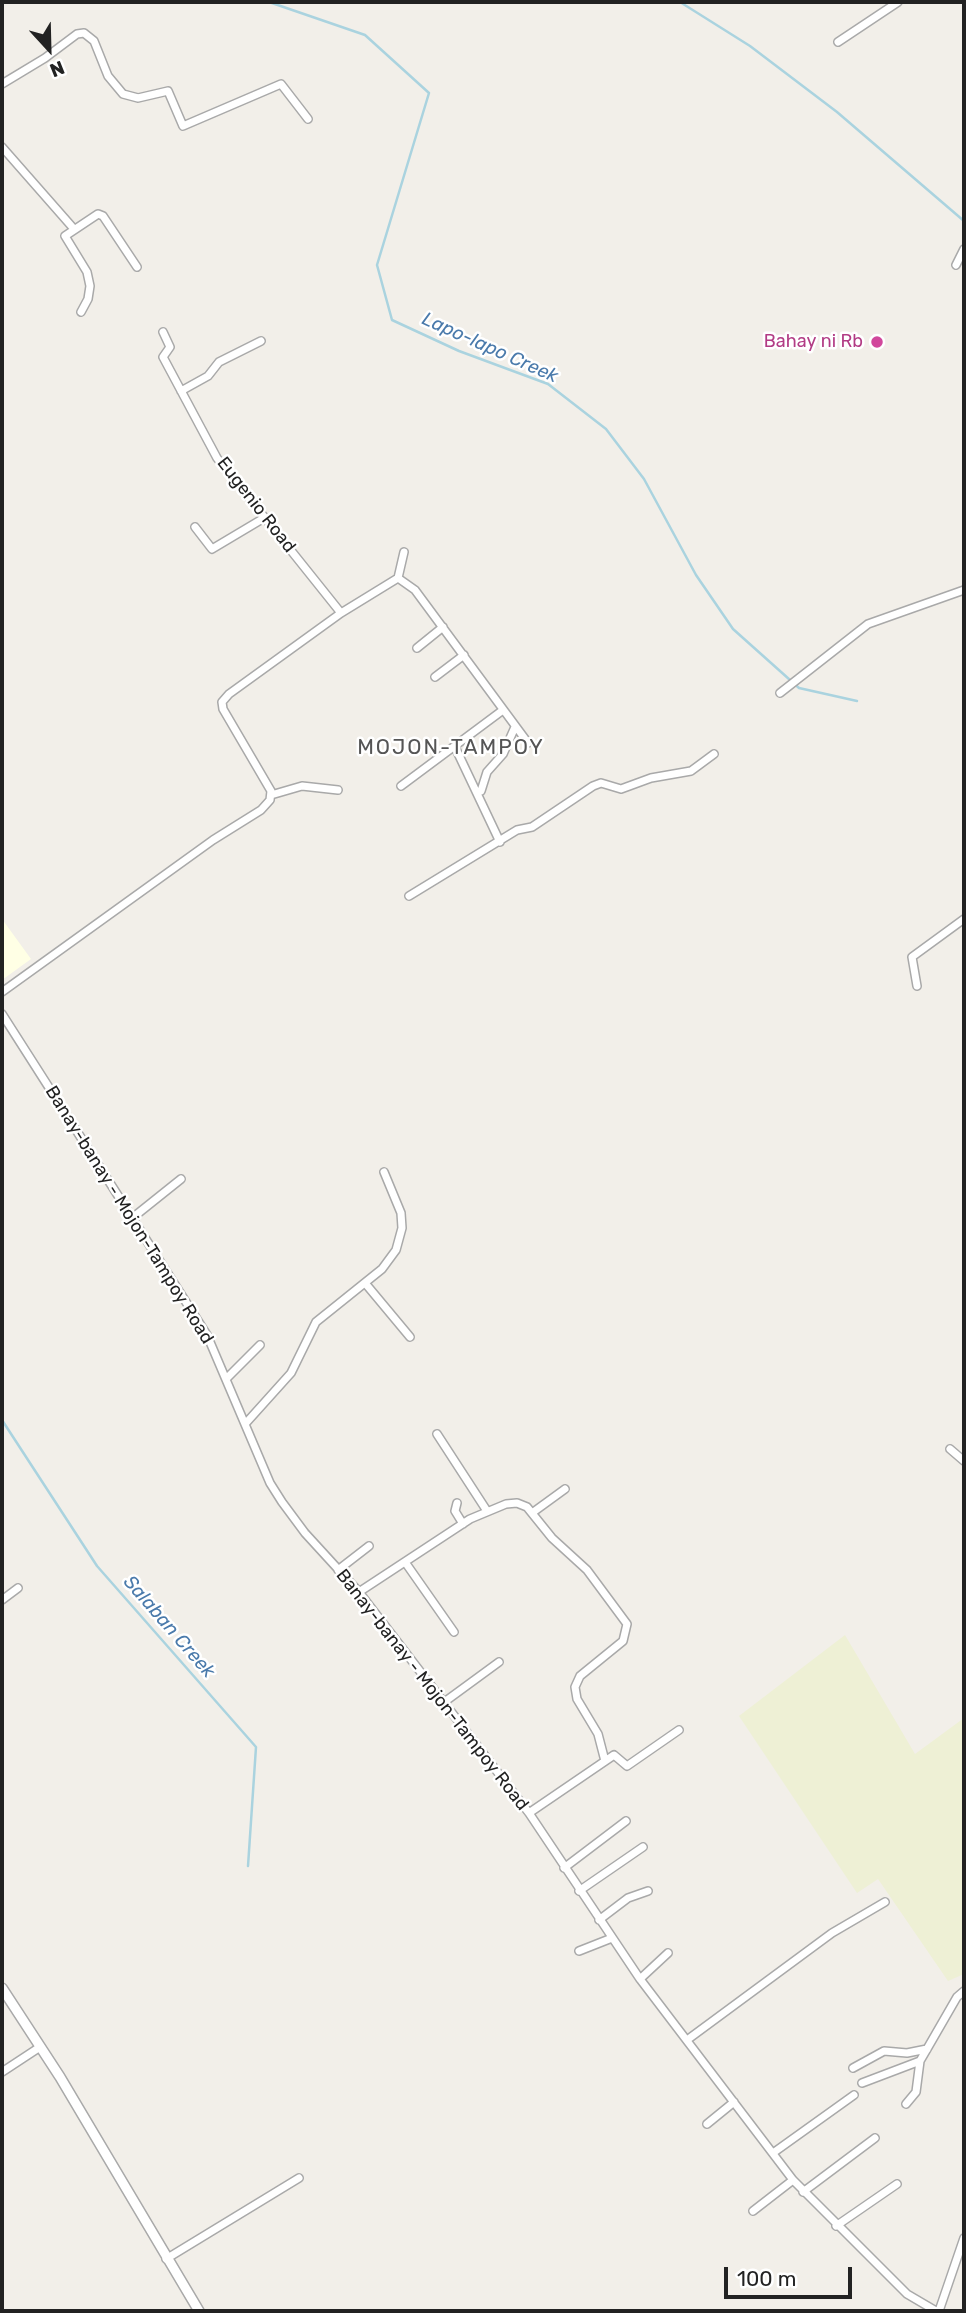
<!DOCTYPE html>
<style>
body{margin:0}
#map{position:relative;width:966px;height:2313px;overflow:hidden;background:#f2efe9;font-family:Rubik,sans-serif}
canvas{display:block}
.frame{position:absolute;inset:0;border:4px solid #222;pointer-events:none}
.north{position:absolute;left:14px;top:14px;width:70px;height:70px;-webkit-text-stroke:5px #fff;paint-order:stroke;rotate:158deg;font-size:19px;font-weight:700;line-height:28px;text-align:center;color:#222}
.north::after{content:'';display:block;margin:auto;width:24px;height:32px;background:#222;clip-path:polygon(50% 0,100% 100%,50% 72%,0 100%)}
.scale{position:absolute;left:724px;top:2267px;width:128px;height:32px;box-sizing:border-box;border:4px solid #222;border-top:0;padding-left:9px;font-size:21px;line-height:24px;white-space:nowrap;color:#222;-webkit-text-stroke:5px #fff;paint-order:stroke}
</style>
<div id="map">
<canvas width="966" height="2313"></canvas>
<div class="frame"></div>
<div class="north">N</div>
<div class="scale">100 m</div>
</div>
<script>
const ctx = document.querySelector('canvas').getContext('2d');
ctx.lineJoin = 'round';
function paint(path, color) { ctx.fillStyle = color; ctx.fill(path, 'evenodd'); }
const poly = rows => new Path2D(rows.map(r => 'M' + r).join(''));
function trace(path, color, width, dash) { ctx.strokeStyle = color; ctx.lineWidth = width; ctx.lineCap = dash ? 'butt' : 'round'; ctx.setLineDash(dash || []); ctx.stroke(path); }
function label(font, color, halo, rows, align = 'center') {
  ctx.font = font + ' Rubik,sans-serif'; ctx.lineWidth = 5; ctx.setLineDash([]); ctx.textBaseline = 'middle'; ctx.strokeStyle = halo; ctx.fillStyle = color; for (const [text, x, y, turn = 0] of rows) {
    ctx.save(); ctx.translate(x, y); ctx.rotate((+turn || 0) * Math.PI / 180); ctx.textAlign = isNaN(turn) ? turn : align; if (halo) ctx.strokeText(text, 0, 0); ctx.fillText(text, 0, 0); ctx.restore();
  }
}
const education = poly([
 [2,919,31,959,2,980]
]);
const farmland = poly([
 [845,1635,915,1754,964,1718,964,1974,948,1981,878,1879,857,1893,739,1716]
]);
const stream = poly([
 [269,2,365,35,429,93,377,265,392,320,459,351,548,384,606,429,644,479,696,575,733,629,799,688,857,701],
 [680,2,750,46,837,112,964,221],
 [2,1420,97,1566,256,1747,248,1866]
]);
const minor = poly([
 [838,42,898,2],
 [2,84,45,58,77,34,84,33,94,41,108,76,123,94,138,98,168,91,183,126,281,84,308,119],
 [2,147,74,229],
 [956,265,964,249],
 [81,312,88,299,90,286,87,272,65,236,98,214,103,216,137,267],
 [163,332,170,347,163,357,217,458,341,613],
 [181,391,208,376,219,362,261,341],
 [195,527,212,549,264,518],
 [398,578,415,590,528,743],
 [398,578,404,552],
 [417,648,443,627],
 [435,677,464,655],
 [780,693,868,624,964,590],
 [455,747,500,842],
 [401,786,503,710],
 [481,791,487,772,503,754,515,727],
 [271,795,302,786,338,790],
 [409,896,517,830,532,827,593,786,601,783,621,789,651,778,691,771,714,754],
 [917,986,912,957,964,919],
 [2,992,213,840,261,810,270,800,271,791,223,709,222,702,229,694,341,613,398,578],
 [2,1014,207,1335,270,1483,282,1502,305,1533,359,1592,529,1813,640,1979,793,2180,907,2294,936,2311],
 [131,1219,181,1179],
 [365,1283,410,1337],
 [227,1378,260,1345],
 [246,1423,291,1373,316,1322,382,1269,396,1250,402,1228,401,1213,384,1172],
 [437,1434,487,1511],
 [950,1449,964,1461],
 [457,1503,455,1511,463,1524],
 [532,1513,565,1489],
 [405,1562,454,1632],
 [338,1570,369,1546],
 [359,1592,470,1519,506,1504,517,1503,527,1507,552,1538,587,1570,627,1624,623,1641,580,1676,575,1687,577,1699,598,1734,605,1761],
 [2,1600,18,1588],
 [443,1703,499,1662],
 [529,1813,614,1755,627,1766,679,1730],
 [564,1868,626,1821],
 [579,1891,643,1847],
 [599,1920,628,1898,648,1891],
 [579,1951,612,1938],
 [640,1979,668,1953],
 [687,2040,832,1933,885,1902],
 [853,2068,884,2051,907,2053,927,2049],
 [2,2072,40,2047],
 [862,2083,920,2061],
 [906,2104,916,2092,920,2061,927,2049,957,1997,964,1991],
 [707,2124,734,2102],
 [773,2153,854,2095],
 [803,2192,875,2138],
 [753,2211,793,2180],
 [836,2226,897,2184],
 [166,2259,299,2178],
 [939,2311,964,2238]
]);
const tertiary = poly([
 [2,1988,60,2077,199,2311]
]);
const markers = [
 [877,342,7,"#d1479c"]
];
const hotelNames = [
 ["Bahay ni Rb",863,342]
];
const streetNames = [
 ["Eugenio Road",256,505,52],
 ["Banay-banay - Mojon-Tampoy Road",129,1215,58],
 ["Banay-banay - Mojon-Tampoy Road",432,1690,52]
];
const waterNames = [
 ["Lapo-lapo Creek",490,348,24],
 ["Salaban Creek",169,1627,49]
];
const quarterNames = [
 ["MOJON-TAMPOY",451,748]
];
paint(education, '#ffffe5');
paint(farmland, '#eef0d5');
trace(stream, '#aad3df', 2.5);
trace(minor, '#a9a9a9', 10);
trace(tertiary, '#a9a9a9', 12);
trace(minor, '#fff', 7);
trace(tertiary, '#fff', 9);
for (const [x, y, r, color] of markers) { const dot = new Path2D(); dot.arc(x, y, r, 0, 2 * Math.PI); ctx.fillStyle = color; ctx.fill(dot); trace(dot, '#fff', 2.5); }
label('18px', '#b23c85', '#fff', hotelNames, 'right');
label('18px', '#222', '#fff', streetNames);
label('italic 19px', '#4a7aab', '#fff', waterNames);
ctx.letterSpacing = '2px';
label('21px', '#555', '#fff', quarterNames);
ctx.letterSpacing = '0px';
</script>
